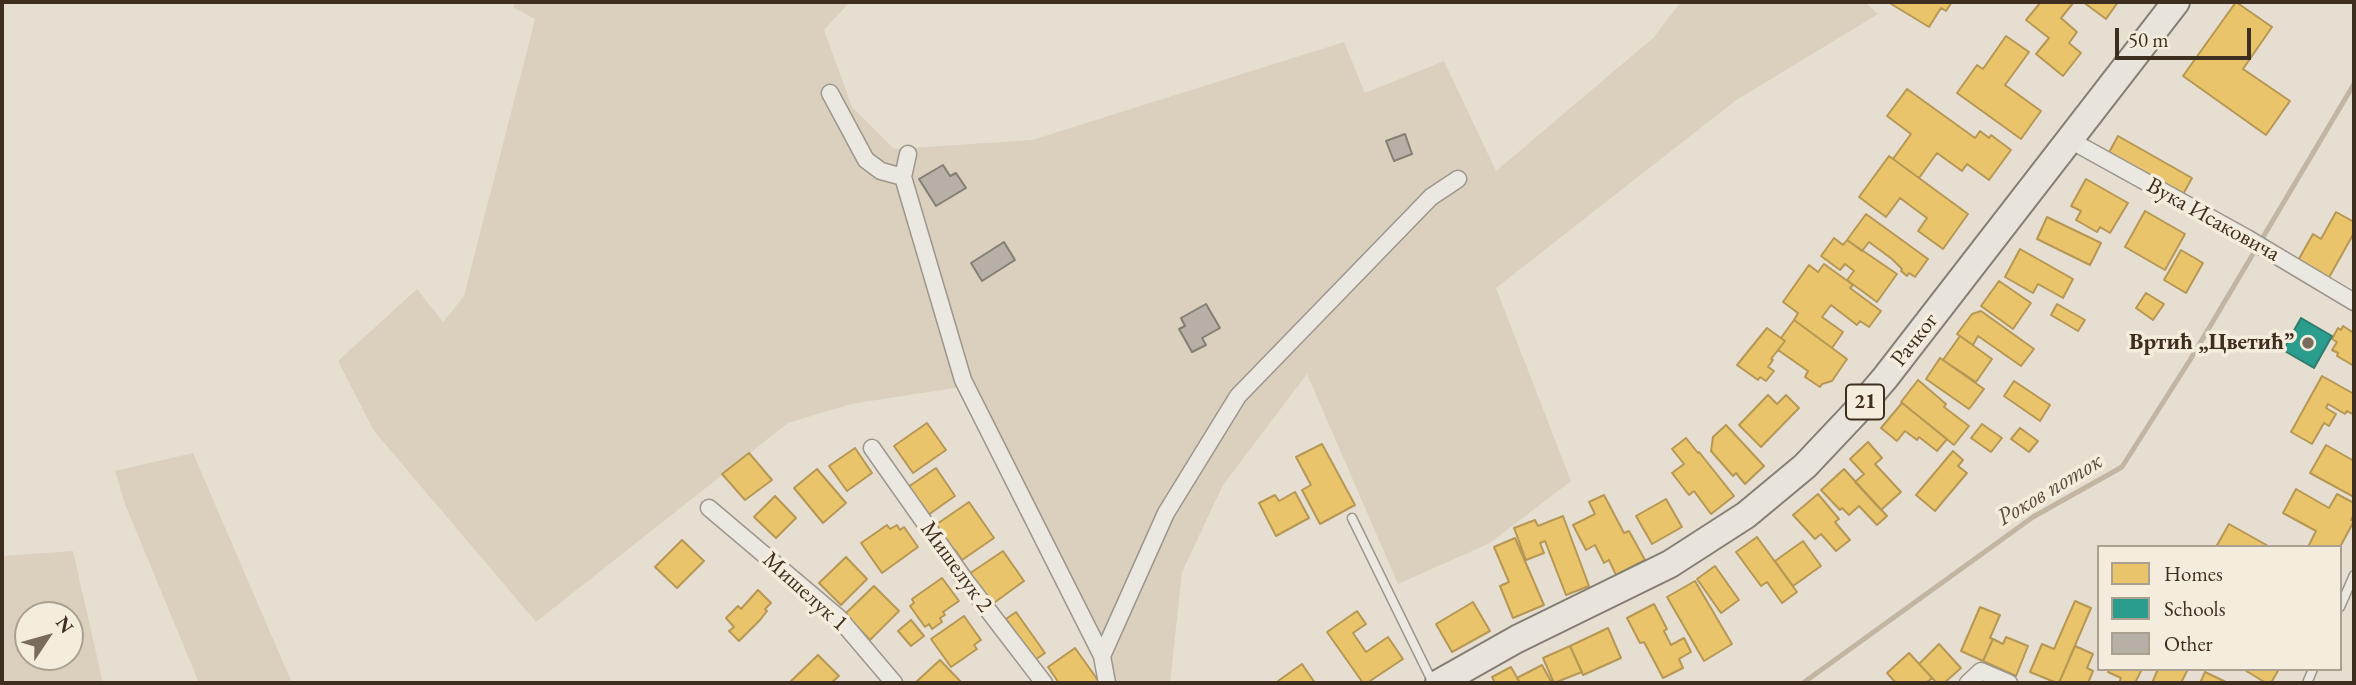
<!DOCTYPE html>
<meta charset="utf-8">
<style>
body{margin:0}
#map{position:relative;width:2356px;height:685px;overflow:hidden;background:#e6dfd1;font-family:"EB Garamond",serif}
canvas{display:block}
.frame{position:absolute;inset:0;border:4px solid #3e2e1f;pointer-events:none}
.legend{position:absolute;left:2097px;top:545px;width:245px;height:126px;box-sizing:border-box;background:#f4ecdc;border:2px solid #aba090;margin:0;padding:9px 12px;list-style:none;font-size:21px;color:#3e2e1f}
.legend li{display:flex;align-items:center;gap:14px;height:35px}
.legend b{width:35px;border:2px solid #aba090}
.north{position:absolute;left:14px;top:601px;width:70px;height:70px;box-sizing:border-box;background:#f4ecdc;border:2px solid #aba090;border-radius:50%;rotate:54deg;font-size:19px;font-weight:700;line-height:28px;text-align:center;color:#3e2e1f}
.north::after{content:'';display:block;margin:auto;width:24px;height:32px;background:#796c5d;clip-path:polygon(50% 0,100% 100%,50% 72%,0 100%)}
.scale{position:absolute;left:2115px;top:28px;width:136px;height:32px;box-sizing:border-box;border:4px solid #3e2e1f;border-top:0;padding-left:9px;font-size:21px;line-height:24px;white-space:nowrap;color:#3e2e1f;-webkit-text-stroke:5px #f4ecdc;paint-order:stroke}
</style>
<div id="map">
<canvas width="2356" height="685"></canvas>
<div class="frame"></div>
<ul class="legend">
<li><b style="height:19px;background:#e9c46a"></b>Homes</li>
<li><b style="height:19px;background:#2a9d8f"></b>Schools</li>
<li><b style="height:19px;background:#b6b0a6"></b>Other</li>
</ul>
<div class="north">N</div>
<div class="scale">50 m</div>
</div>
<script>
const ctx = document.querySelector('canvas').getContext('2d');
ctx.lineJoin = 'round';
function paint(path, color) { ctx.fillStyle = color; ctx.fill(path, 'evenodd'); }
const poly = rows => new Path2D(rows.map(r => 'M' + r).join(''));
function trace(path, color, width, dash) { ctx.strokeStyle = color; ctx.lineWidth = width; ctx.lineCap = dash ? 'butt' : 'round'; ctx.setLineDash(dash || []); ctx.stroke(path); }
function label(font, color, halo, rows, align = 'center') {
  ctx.font = font + ' "EB Garamond",serif'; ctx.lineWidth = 7; ctx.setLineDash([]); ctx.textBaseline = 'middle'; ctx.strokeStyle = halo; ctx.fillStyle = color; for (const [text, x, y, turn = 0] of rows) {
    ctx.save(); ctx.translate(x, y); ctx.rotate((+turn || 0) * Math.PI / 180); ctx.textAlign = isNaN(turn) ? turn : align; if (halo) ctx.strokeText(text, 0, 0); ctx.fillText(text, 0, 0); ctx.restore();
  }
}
const green = poly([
 [515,2,850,2,824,30,852,107,894,149,1032,140,1344,42,1365,93,1444,61,1496,171,1653,38,1681,2,1865,2,1878,14,1735,101,1496,288,1571,481,1490,543,1398,584,1307,374,1223,485,1182,572,1170,683,1106,683,1103,660,967,386,851,404,788,423,536,622,374,431,338,361,417,289,443,322,464,296,535,19,513,7],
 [193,453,292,683,199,683,125,504,115,471],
 [73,551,103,683,2,683,2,556],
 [28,615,70,615,70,657,28,657]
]);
const homes = poly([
 [1888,2,1952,2,1946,11,1941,8,1929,27,1888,2],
 [2041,2,2074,2,2061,18,2077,32,2069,43,2081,53,2063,76,2036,54,2049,38,2026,20,2041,2],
 [2083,2,2118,2,2106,19,2083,2],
 [2236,2,2272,27,2243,69,2290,101,2266,135,2183,76,2236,2],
 [2006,36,2029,52,2005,85,2041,111,2021,139,1957,93,1977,65,1983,69,2006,36],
 [1907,89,1975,138,1980,131,1989,138,1991,135,2011,150,1989,180,1967,164,1962,171,1937,153,1919,178,1893,159,1911,134,1887,116,1907,89],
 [2118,136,2192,178,2181,198,2107,156,2118,136],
 [1889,156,1968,214,1943,249,1918,231,1927,218,1900,198,1886,217,1859,197,1889,156],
 [2086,179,2128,203,2110,233,2100,227,2097,232,2076,220,2081,211,2071,206,2086,179],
 [2145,211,2185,234,2165,270,2125,247,2145,211],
 [2336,212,2354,222,2354,233,2327,281,2296,264,2313,234,2321,239,2336,212],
 [1866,214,1928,259,1915,277,1909,273,1907,276,1901,271,1902,269,1892,259,1869,242,1862,251,1847,240,1866,214],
 [2047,217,2101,243,2090,265,2037,239,2047,217],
 [1834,238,1843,245,1847,240,1897,274,1877,302,1847,280,1854,271,1845,264,1840,270,1821,256,1834,238],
 [2020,249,2073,279,2063,298,2038,284,2033,293,2005,277,2020,249],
 [2181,250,2203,263,2186,293,2164,280,2181,250],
 [1824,264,1853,285,1850,288,1881,311,1869,327,1860,321,1857,325,1831,305,1822,317,1843,332,1832,348,1794,320,1798,313,1783,302,1809,265,1818,272,1824,264],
 [1999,281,2031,303,2013,329,1981,306,1999,281],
 [2146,293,2164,304,2153,320,2136,308,2146,293],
 [2057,304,2085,320,2078,331,2051,315,2057,304],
 [1981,311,2034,349,2021,366,1978,336,1973,345,1957,334,1972,314,1981,311],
 [1794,320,1847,359,1832,381,1822,384,1820,387,1805,377,1808,371,1778,350,1785,341,1781,338,1794,320],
 [2343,326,2354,333,2354,366,2337,356,2338,353,2332,350,2337,342,2332,339,2338,328,2341,330,2343,326],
 [1767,328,1785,341,1771,359,1773,360,1768,367,1774,371,1766,381,1760,377,1758,380,1737,365,1767,328],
 [1960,336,1992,359,1976,382,1943,360,1960,336],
 [1940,358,1984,389,1969,409,1926,379,1940,358],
 [2322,376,2354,394,2354,415,2347,411,2345,414,2328,404,2326,408,2336,414,2329,426,2324,423,2312,444,2291,432,2322,376],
 [1918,380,1946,404,1944,407,1969,426,1954,445,1901,402,1918,380],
 [2014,381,2050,405,2040,421,2004,396,2014,381],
 [1768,395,1777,404,1786,395,1799,408,1761,447,1739,425,1768,395],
 [1902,403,1947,439,1937,451,1919,437,1917,440,1905,431,1897,441,1881,428,1902,403],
 [927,423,946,450,913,473,894,446,927,423],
 [1982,424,2002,438,1991,452,1971,438,1982,424],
 [1726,425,1764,466,1745,484,1736,473,1733,476,1711,451,1713,437,1726,425],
 [2020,428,2038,441,2029,452,2011,439,2020,428],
 [1686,438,1698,453,1699,452,1734,496,1711,514,1694,491,1689,495,1672,473,1684,464,1672,449,1686,438],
 [1868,442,1882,458,1875,464,1901,492,1881,510,1855,482,1864,474,1850,459,1868,442],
 [1322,444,1355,505,1320,524,1302,490,1311,485,1296,457,1322,444],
 [2326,445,2354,461,2354,497,2310,473,2326,445],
 [855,448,872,473,847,491,829,466,855,448],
 [1953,451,1963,460,1958,466,1967,473,1935,511,1916,495,1953,451],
 [749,453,772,480,745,500,722,474,749,453],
 [936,468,955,496,928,515,908,487,936,468],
 [817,469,846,503,823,523,794,488,817,469],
 [1844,469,1887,516,1877,525,1859,506,1849,515,1842,508,1840,510,1821,490,1844,469],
 [2296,489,2329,508,2337,494,2354,503,2354,514,2351,520,2354,521,2340,547,2308,547,2316,531,2283,513,2296,489],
 [1295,492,1309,518,1276,536,1259,503,1275,495,1279,501,1295,492],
 [1818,494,1839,519,1835,522,1850,540,1836,551,1821,534,1815,539,1793,515,1818,494],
 [1604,495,1624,533,1629,531,1645,560,1616,575,1609,560,1604,563,1595,545,1586,550,1573,525,1595,514,1589,502,1604,495],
 [775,496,796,518,776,538,754,517,775,496],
 [1666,499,1682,527,1652,544,1636,516,1666,499],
 [969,502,994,538,962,560,955,550,952,552,934,526,969,502],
 [1563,516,1589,586,1566,595,1545,541,1540,543,1544,553,1526,560,1514,528,1535,520,1538,526,1563,516],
 [2229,524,2270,547,2216,547,2229,524],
 [887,525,890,529,897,525,900,530,904,527,918,547,882,573,861,543,887,525],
 [1757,537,1797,592,1782,603,1767,582,1761,586,1736,552,1757,537],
 [1515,538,1544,605,1513,618,1500,586,1509,582,1494,547,1515,538],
 [682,540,704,561,677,588,655,567,682,540],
 [1803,541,1821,566,1793,586,1775,561,1803,541],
 [1003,551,1024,581,991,605,969,574,1003,551],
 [846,557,867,579,841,605,819,583,846,557],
 [1715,566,1739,600,1721,613,1697,579,1715,566],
 [942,578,959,601,943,612,945,615,940,618,942,622,932,629,929,624,925,627,910,606,914,603,912,599,942,578],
 [1695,581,1732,644,1704,661,1667,597,1695,581],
 [874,586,899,611,870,640,845,614,874,586],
 [758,590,771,603,765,609,767,611,760,620,739,641,729,631,734,627,726,618,738,606,741,609,758,590],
 [2075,601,2091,608,2059,683,2057,683,2030,672,2042,644,2054,649,2075,601],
 [1473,602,1490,631,1452,652,1436,624,1473,602],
 [1654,604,1667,629,1664,631,1671,645,1684,638,1691,652,1679,659,1683,668,1663,678,1644,642,1640,643,1627,618,1654,604],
 [1980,607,2000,615,1990,638,1993,639,1983,661,1961,651,1980,607],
 [1357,611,1366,624,1353,633,1366,652,1388,637,1403,659,1367,683,1363,683,1327,632,1357,611],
 [1016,612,1045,653,1035,660,1006,619,1016,612],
 [964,616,981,640,974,645,977,649,951,667,931,639,964,616],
 [911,620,924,636,911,646,898,631,911,620],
 [1608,628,1621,658,1583,675,1570,646,1608,628],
 [2006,637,2028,646,2016,676,1983,661,1993,639,2003,644,2006,637],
 [1939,644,1961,668,1944,683,1937,683,1919,664,1939,644],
 [1570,646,1582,672,1554,683,1543,658,1570,646],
 [2075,646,2093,654,2087,668,2093,671,2088,683,2059,683,2075,646],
 [1075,648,1100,683,1059,683,1048,667,1075,648],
 [1909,653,1932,678,1926,683,1896,683,1887,673,1909,653],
 [818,655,839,676,831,683,789,683,818,655],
 [940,660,962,683,915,683,940,660],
 [1302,664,1315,683,1280,683,1278,681,1302,664],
 [1542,665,1552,683,1520,683,1517,678,1542,665],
 [1511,667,1520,683,1495,683,1492,677,1511,667],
 [2109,669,2142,669,2135,683,2119,683,2121,678,2108,672,2109,669],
 [2158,669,2188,669,2181,683,2152,683,2158,669],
 [2243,669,2279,669,2271,683,2266,683,2243,669],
 [2205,672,2228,683,2200,683,2205,672]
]);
const schools = poly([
 [2301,318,2332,336,2314,368,2283,350,2301,318]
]);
const stream = poly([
 [1803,683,2033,517,2122,467,2190,360,2354,84]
]);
const building = poly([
 [1405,134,1412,154,1394,161,1386,141,1405,134],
 [943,165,950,176,956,173,966,188,936,206,919,179,943,165],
 [1004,242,1015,260,982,281,971,263,1004,242],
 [1206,304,1220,328,1202,338,1206,345,1192,352,1179,329,1185,326,1181,318,1206,304]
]);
const lane = poly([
 [1352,518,1433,683],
 [2340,607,2354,575],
 [2307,683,2313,669]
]);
const street = poly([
 [830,93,866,160,881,171,903,177],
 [2070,140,2247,238,2354,302],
 [908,154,903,177,963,380,1102,656,1107,683],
 [872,448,965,580,1044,683],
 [709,508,838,617,894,683],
 [1102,656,1166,513,1238,396,1431,197,1458,179],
 [1968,683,1981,671,2009,683]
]);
const primary = poly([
 [1439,683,1517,639,1670,564,1746,515,1805,466,1855,413,1885,378,2176,2]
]);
const markers = [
 [2308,343,7,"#796c5d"]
];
const shields = [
 [1865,402,38]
];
const shieldNames = [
 ["21",1865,402]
];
const streetNames = [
 ["Вука Исаковича",2213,220,29],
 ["Рачког",1915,340,-52],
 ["Мишелук 2",956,567,54],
 ["Мишелук 1",805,592,42]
];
const poiNames = [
 ["Вртић „Цветић”",2294,343]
];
const waterNames = [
 ["Роков поток",2050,490,-31]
];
paint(green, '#dad0bd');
paint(homes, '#e9c46a');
trace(homes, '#b69754', 2);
paint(schools, '#2a9d8f');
trace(schools, '#307c6d', 2);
trace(stream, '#c2b6a3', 5);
paint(building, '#b6b0a6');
trace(building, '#847e75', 2);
trace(lane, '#9c968c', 11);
trace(street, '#9c968c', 19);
trace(primary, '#847e75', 30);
trace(lane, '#ebe8e1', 8);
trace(street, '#ebe8e1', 16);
trace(primary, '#e8e4dc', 26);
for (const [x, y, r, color] of markers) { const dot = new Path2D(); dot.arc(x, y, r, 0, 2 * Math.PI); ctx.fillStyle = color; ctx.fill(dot); trace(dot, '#f4ecdc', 2.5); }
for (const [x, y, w] of shields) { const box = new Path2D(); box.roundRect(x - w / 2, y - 17.5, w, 35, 5); ctx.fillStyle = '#f4ecdc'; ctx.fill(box); trace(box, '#3e2e1f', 2); }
label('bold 21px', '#3e2e1f', null, shieldNames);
label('23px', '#3e2e1f', '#f4ecdc', streetNames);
label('bold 23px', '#3e2e1f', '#f4ecdc', poiNames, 'right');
label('italic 24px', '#5b4c3b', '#f4ecdc', waterNames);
</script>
